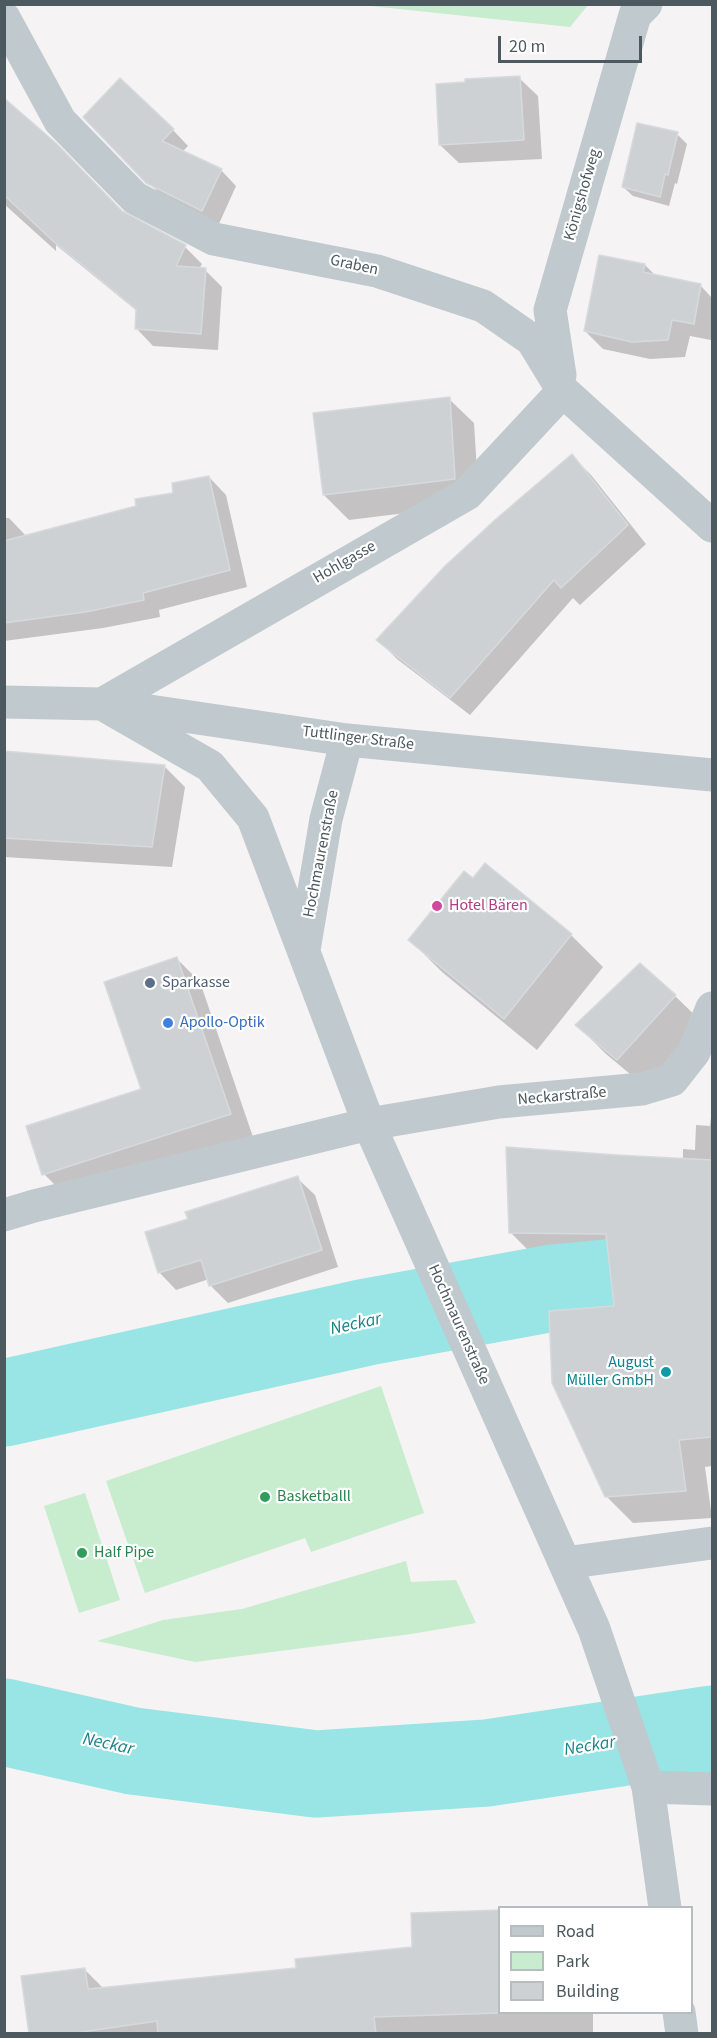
<!DOCTYPE html>
<meta charset="utf-8">
<style>
body{margin:0}
#map{position:relative;width:717px;height:2038px;overflow:hidden;background:#f5f3f3;font-family:"Source Sans 3",sans-serif}
canvas{display:block}
.frame{position:absolute;inset:0;border:6px solid #4c595f;pointer-events:none}
.legend{position:absolute;left:498px;top:1906px;width:195px;height:108px;box-sizing:border-box;background:#fff;border:2px solid #b7bdbf;margin:0;padding:8px 10px;list-style:none;font-size:18px;color:#4c595f}
.legend li{display:flex;align-items:center;gap:12px;height:30px}
.legend b{width:30px;border:2px solid #b7bdbf}
.scale{position:absolute;left:498px;top:36px;width:144px;height:27px;box-sizing:border-box;border:3px solid #4c595f;border-top:0;padding-left:8px;font-size:18px;line-height:21px;white-space:nowrap;color:#4c595f;-webkit-text-stroke:4px #fff;paint-order:stroke}
</style>
<div id="map">
<canvas width="717" height="2038"></canvas>
<div class="frame"></div>
<ul class="legend">
<li><b style="height:8px;background:#c0c9cd"></b>Road</li>
<li><b style="height:16px;background:#c7ecce"></b>Park</li>
<li><b style="height:16px;background:#cdd1d4"></b>Building</li>
</ul>
<div class="scale">20 m</div>
</div>
<script>
const ctx = document.querySelector('canvas').getContext('2d');
ctx.lineJoin = 'round';
function paint(path, color) { ctx.fillStyle = color; ctx.fill(path, 'evenodd'); }
const poly = rows => new Path2D(rows.map(r => 'M' + r).join(''));
function trace(path, color, width, dash) { ctx.strokeStyle = color; ctx.lineWidth = width; ctx.lineCap = dash ? 'butt' : 'round'; ctx.setLineDash(dash || []); ctx.stroke(path); }
function label(font, color, halo, rows, align = 'center') {
  ctx.font = font + ' "Source Sans 3",sans-serif'; ctx.lineWidth = 4.5; ctx.setLineDash([]); ctx.textBaseline = 'middle'; ctx.strokeStyle = halo; ctx.fillStyle = color; for (const [text, x, y, turn = 0] of rows) {
    ctx.save(); ctx.translate(x, y); ctx.rotate((+turn || 0) * Math.PI / 180); ctx.textAlign = isNaN(turn) ? turn : align; if (halo) ctx.strokeText(text, 0, 0); ctx.fillText(text, 0, 0); ctx.restore();
  }
}
const green = poly([
 [361,5,588,5,570,27],
 [381,1386,424,1513,311,1552,305,1538,145,1593,106,1481],
 [85,1493,120,1600,79,1613,44,1506],
 [406,1561,411,1582,456,1580,476,1623,411,1634,195,1662,97,1641,163,1620,242,1609]
]);
const shadow = poly([
 [519,78,538,96,542,159,459,163,440,145],
 [4,100,125,216,185,247,202,264,199,269,205,270,222,287,218,350,153,346,136,328,137,311,56,245,56,251,4,204],
 [173,130,188,146,182,152,221,170,236,186,218,226,164,198,100,133],
 [677,134,687,144,677,184,675,183,669,206,633,196,623,187],
 [645,265,656,276,700,285,712,298,711,340,690,336,685,357,650,359,603,349,585,331],
 [449,399,474,423,479,504,349,520,324,495],
 [572,456,591,475,646,544,580,605,573,598,470,715,397,659,378,640],
 [209,477,226,495,247,587,159,610,160,617,103,628,4,641,4,518,9,518,27,537,137,508,175,494],
 [4,753,164,766,185,787,172,867,4,857],
 [571,935,603,967,537,1050,442,972,410,940],
 [177,959,200,982,253,1137,67,1197,44,1174,143,1090],
 [675,996,705,1025,648,1089,606,1054,577,1025],
 [712,1108,712,1466,705,1467,712,1518,633,1523,606,1496,616,1308,611,1260,537,1259,510,1232,683,1160,683,1149,695,1150,696,1125,710,1126],
 [297,1178,315,1195,338,1267,228,1303,210,1285,209,1279,176,1290,159,1272,189,1220],
 [414,1948,500,2012,593,2012,593,2033,31,2034,84,1969,104,1989,298,1970]
]);
const river = poly([
 [4,1403,367,1322,553,1288,712,1273],
 [4,1722,133,1751,316,1774,487,1763,712,1729]
]);
const building = poly([
 [520,76,524,140,439,145,436,84,465,82,465,79,520,76],
 [120,78,174,129,162,141,222,169,202,211,146,183,83,117,120,78],
 [4,98,57,144,122,211,186,245,176,266,206,268,201,334,135,329,136,309,53,241,4,195,4,98],
 [637,123,678,132,668,175,665,174,660,197,622,187,637,123],
 [599,255,645,264,643,272,701,284,694,324,672,320,668,340,632,342,584,331,599,255],
 [450,397,455,479,323,495,313,413,450,397],
 [572,454,628,525,561,588,554,580,450,698,376,640,445,566,496,519,572,454],
 [209,476,230,570,143,593,144,600,85,612,4,623,4,541,136,506,135,499,173,493,172,483,209,476],
 [4,751,165,765,152,847,4,838,4,751],
 [485,863,572,934,504,1019,408,940,464,871,473,878,485,863],
 [177,957,231,1114,42,1175,26,1126,141,1089,104,982,177,957],
 [640,963,676,995,617,1060,575,1025,640,963],
 [506,1147,617,1155,712,1160,712,1437,679,1440,686,1491,605,1497,552,1383,549,1311,614,1306,606,1234,509,1233,506,1147],
 [298,1176,322,1250,209,1286,201,1260,158,1273,145,1232,188,1219,185,1212,298,1176],
 [500,1910,500,2013,374,2017,376,2034,158,2034,157,2021,68,2034,29,2034,21,1976,85,1968,88,1989,296,1968,295,1959,412,1947,411,1913,500,1910]
]);
const minor = poly([
 [4,18,60,121,135,198,214,239,377,271,483,306,532,340,563,391,712,526],
 [560,375,550,310,635,15,646,4],
 [4,702,102,704,347,740,712,775],
 [102,704,210,766,253,818,369,1124,594,1629,648,1787,665,1908],
 [102,704,467,494,563,391],
 [304,950,326,819,347,740],
 [4,1215,34,1206,369,1124,499,1102,642,1089,672,1080,694,1052,712,1008],
 [565,1563,712,1543],
 [648,1787,712,1789],
 [679,2012,682,2034]
]);
const markers = [
 [437,906,6,"#d1479c"],
 [150,983,6,"#5c6f8a"],
 [168,1023,6,"#3f7fe0"],
 [666,1372,6,"#0f9aa8"],
 [265,1497,6,"#2e9e5b"],
 [82,1553,6,"#2e9e5b"]
];
const streetNames = [
 ["Königshofweg",583,195,-74],
 ["Graben",354,266,12],
 ["Hohlgasse",345,563,-30],
 ["Tuttlinger Straße",358,739,7],
 ["Hochmaurenstraße",322,854,-79],
 ["Neckarstraße",562,1097,-5],
 ["Hochmaurenstraße",458,1325,66]
];
const hotelNames = [
 ["Hotel Bären",449,906]
];
const serviceNames = [
 ["Sparkasse",162,983]
];
const shopNames = [
 ["Apollo-Optik",180,1023]
];
const cultureNames = [
 ["August",654,1363],
 ["Müller GmbH",654,1381]
];
const leisureNames = [
 ["Basketballl",277,1497],
 ["Half Pipe",94,1553]
];
const waterNames = [
 ["Neckar",356,1325,-12],
 ["Neckar",108,1745,12],
 ["Neckar",590,1747,-9]
];
paint(green, '#c7ecce');
paint(shadow, '#0003');
trace(river, '#99e4e5', 87);
paint(building, '#cdd1d4');
trace(building, '#d7dadd', 1.5);
trace(minor, '#c0c9cd', 33);
for (const [x, y, r, color] of markers) { const dot = new Path2D(); dot.arc(x, y, r, 0, 2 * Math.PI); ctx.fillStyle = color; ctx.fill(dot); trace(dot, '#fff', 2); }
label('16px', '#4c595f', '#fff', streetNames);
label('16px', '#b23c85', '#fff', hotelNames, 'left');
label('16px', '#4e5e75', '#fff', serviceNames, 'left');
label('16px', '#366cbe', '#fff', shopNames, 'left');
label('16px', '#0d838f', '#fff', cultureNames, 'right');
label('16px', '#27864d', '#fff', leisureNames, 'left');
label('italic 18px', '#198385', '#fff', waterNames);
</script>
